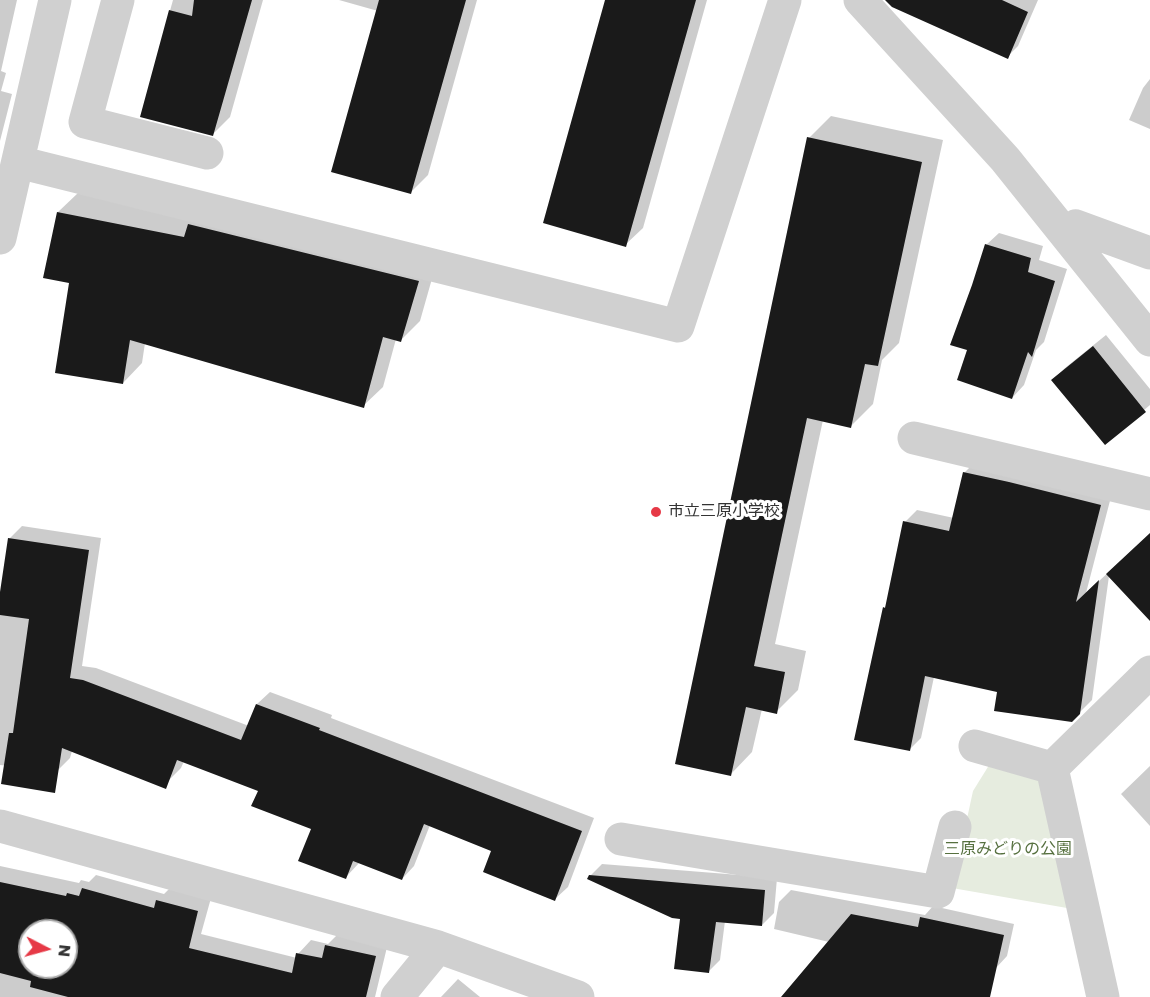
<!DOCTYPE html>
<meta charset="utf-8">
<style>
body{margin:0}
#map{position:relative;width:1150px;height:997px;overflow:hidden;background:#fff;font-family:Poppins,sans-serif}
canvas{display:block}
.north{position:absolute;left:18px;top:919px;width:60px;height:60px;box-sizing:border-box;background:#fff;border:2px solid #adadad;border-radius:50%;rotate:96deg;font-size:16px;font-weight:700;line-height:24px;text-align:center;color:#333}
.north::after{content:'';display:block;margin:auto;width:21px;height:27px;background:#e63946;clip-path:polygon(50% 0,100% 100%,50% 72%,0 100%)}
</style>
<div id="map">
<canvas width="1150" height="997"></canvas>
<div class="north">N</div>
</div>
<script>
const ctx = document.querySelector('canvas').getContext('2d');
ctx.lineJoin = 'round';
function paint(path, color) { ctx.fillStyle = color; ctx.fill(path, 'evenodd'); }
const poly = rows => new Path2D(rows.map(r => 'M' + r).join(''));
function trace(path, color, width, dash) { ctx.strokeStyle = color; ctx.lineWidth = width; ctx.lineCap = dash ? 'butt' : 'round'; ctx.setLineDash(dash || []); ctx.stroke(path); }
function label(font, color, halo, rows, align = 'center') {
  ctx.font = font + ' Poppins,"Noto Sans JP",sans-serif'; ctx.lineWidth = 6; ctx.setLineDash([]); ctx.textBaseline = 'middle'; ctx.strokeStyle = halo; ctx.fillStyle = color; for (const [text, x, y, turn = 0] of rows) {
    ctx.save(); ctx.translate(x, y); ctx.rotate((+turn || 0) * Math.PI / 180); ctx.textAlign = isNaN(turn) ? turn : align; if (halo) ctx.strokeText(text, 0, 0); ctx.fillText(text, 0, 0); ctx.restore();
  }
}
const green = poly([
 [991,762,1042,776,1067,908,952,888,973,791]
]);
const shadow = poly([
 [0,0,17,0,1,71,6,73,1,91,12,94,0,141],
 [173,0,263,0,230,117,213,134,141,115],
 [339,0,477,0,428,175,410,193,378,11],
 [607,0,707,0,643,228,625,245],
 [936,0,1038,0,1018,46,1007,57],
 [1150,79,1150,129,1129,120,1143,88],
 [831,116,943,140,899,343,882,360,873,404,851,426,823,420,775,644,806,651,798,690,776,712,762,709,752,752,731,774,809,138],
 [78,193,437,261,420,321,401,340,396,339,383,387,363,406,145,343,142,363,123,383,71,282,58,212],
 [999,233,1043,246,1039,260,1067,269,1044,342,1036,350,1024,385,1012,398,969,349,986,245],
 [1106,335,1150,389,1150,405,1105,443,1053,380,1065,368],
 [976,461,1112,493,1086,593,1150,534,1150,619,1109,576,1092,700,1072,720,998,691,934,677,921,738,909,750,884,608,887,605,905,522,917,510,954,518,964,473],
 [22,526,101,538,82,666,96,668,249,726,257,704,270,692,332,715,331,718,594,818,568,887,555,899,493,850,430,825,414,866,402,879,360,862,346,877,313,828,259,790,184,761,181,768,168,781,72,751,70,758,57,771,0,765,0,603,9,539],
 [1150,766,1150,826,1121,794],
 [602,864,777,878,774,913,762,925,725,921,720,960,708,972,681,917,590,876],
 [0,866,79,883,81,880,89,882,96,875,164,894,171,887,211,898,201,934,297,958,298,954,311,940,328,944,340,932,388,943,375,997,0,997],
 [30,931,66,931,66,967,30,967],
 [791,890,925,915,933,906,1014,924,1007,956,996,968,930,997,783,997,829,942,774,929,779,902],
 [458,979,480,997,441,997]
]);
const building = poly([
 [194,0,252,0,213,136,140,117,169,10,192,16],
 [379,0,466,0,411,194,331,172],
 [605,0,696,0,626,247,543,223],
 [885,0,1002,0,1028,12,1008,59,892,7],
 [807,137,922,162,878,366,865,364,851,428,807,418,754,666,785,672,777,714,746,707,731,776,675,764],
 [57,212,184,237,188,224,419,281,401,342,383,337,364,408,130,340,123,384,55,373,69,283,43,278],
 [985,244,1031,258,1028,272,1055,281,1032,357,1028,352,1012,399,957,380,967,350,950,345,972,285],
 [1093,346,1146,412,1105,445,1051,380],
 [963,472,1009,482,1101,505,1076,602,1099,580,1080,714,1072,722,994,711,997,692,925,676,910,751,854,740,883,607,885,608,903,521,949,531],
 [1150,533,1150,621,1106,574],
 [8,538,89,550,70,678,83,680,241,740,256,704,320,728,319,730,582,831,555,901,483,872,491,851,424,824,402,880,353,861,346,879,298,861,311,829,251,806,258,791,177,760,166,789,62,748,55,793,1,784,9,733,13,733,29,619,0,615,0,592],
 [589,875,765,890,762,926,716,922,709,973,674,969,680,919,672,918,587,879],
 [0,882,66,896,67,893,79,896,82,888,154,908,156,900,198,911,189,948,292,973,296,953,322,958,325,945,376,956,366,997,68,997,30,987,31,981,0,973],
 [30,931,66,931,66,967,30,967],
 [851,914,918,927,920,917,1004,935,990,997,781,997]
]);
const minor = poly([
 [118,0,85,122,207,153],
 [860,0,1005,159,1150,340],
 [18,162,678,326,785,0],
 [1066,235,1076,226,1150,253],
 [0,238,55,0],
 [914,438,1150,494],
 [975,746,1052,768],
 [1052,768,1103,997],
 [1052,768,1150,672],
 [0,826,438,947,578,997],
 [621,839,938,892,955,827],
 [397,997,438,947]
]);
const markers = [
 [656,512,6,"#e63946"]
];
const poiNames = [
 ["市立三原小学校",668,512]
];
const parkNames = [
 ["三原みどりの公園",1008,850]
];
paint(green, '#e6ecdf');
paint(shadow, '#0003');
paint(building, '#1a1a1a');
trace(minor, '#d0d0d0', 33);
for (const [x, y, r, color] of markers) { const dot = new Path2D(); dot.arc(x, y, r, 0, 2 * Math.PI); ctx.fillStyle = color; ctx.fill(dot); trace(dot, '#fff', 2); }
label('16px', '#333', '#fff', poiNames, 'left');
label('16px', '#56703f', '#fff', parkNames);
</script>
